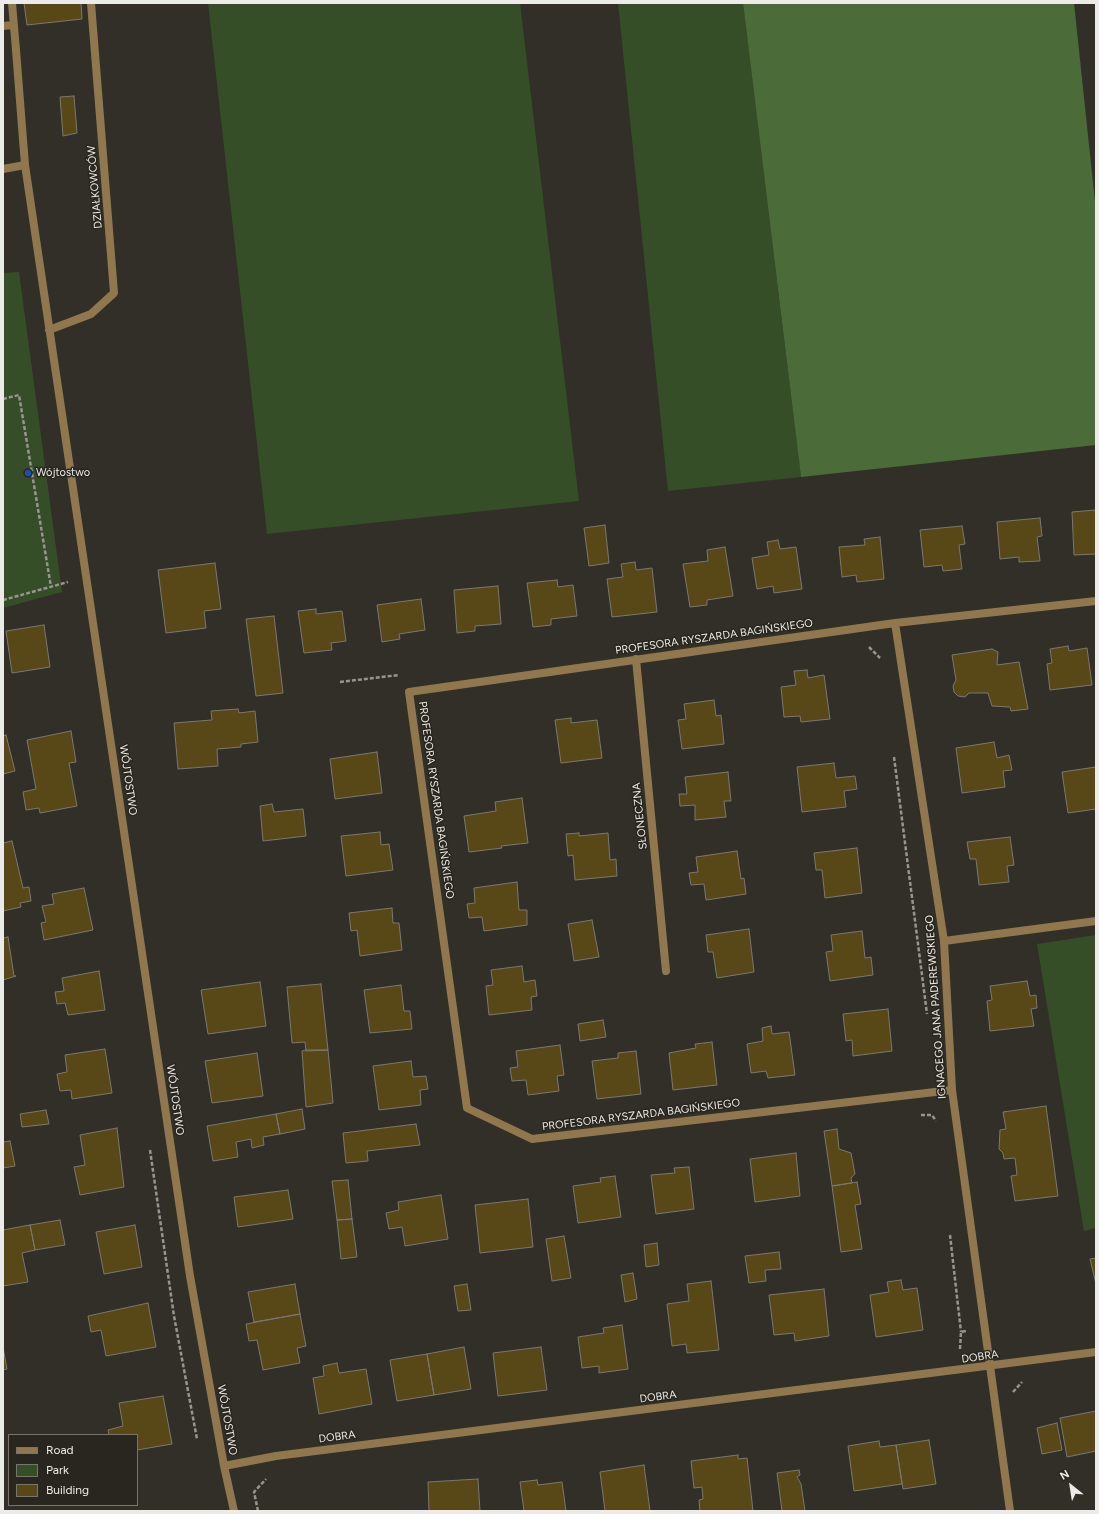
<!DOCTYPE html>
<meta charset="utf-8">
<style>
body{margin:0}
#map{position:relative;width:1099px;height:1514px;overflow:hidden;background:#322f29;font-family:Figtree,sans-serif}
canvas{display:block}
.frame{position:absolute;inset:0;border:4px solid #edebe7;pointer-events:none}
.legend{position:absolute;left:8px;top:1434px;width:130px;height:72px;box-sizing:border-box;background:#28261f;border:1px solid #77756f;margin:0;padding:5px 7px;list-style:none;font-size:12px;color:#edebe7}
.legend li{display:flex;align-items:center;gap:8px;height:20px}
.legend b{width:20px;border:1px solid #77756f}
.north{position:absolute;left:1051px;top:1466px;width:40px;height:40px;-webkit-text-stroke:3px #28261f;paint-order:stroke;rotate:330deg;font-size:11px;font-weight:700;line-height:16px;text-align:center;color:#edebe7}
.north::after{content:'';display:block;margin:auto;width:14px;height:18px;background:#edebe7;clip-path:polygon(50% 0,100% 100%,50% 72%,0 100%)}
</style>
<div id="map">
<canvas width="1099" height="1514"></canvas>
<div class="frame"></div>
<ul class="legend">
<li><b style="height:5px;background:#91774e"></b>Road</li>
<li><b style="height:11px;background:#354e27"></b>Park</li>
<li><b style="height:11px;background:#584717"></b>Building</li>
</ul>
<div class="north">N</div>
</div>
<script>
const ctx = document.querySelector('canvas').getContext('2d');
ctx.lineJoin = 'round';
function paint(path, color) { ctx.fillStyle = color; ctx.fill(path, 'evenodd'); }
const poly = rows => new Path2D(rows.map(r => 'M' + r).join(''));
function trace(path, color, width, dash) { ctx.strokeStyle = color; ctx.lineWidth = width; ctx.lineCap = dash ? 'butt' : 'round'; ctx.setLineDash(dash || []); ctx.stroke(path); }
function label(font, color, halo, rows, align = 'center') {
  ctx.font = font + ' Figtree,sans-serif'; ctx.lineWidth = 3; ctx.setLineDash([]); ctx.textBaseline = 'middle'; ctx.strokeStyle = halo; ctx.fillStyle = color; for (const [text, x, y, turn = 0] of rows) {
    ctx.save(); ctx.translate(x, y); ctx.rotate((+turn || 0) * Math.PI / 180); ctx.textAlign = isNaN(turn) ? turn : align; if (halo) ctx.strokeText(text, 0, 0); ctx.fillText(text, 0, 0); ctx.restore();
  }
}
const green = poly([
 [208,3,520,3,579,501,267,534],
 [618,3,743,3,801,477,668,491],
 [19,272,62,592,3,608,3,273],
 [1096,935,1096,1228,1084,1231,1037,944]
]);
const forest = poly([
 [743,3,1074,3,1096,211,1096,445,801,477]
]);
const building = poly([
 [24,3,81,3,82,19,27,25,24,3],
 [74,96,77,133,63,136,60,97,74,96],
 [1096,510,1096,554,1074,555,1072,512,1096,510],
 [1040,518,1042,536,1037,537,1040,561,1019,562,1019,557,1000,559,997,522,1040,518],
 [605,525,609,563,589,566,584,528,605,525],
 [962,526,965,544,959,545,962,569,943,571,942,565,924,567,920,530,962,526],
 [880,537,884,579,857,582,856,575,842,577,839,547,865,545,864,539,880,537],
 [778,540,780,549,796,547,802,589,774,593,773,586,757,589,752,558,769,555,767,542,778,540],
 [725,547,733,596,707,600,707,605,690,607,683,564,708,561,707,550,725,547],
 [635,562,636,570,652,568,657,612,612,617,607,579,623,577,621,564,635,562],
 [215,563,221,609,204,611,206,628,166,633,158,570,215,563],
 [557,580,558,587,573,585,577,616,551,619,551,625,533,627,527,583,557,580],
 [498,586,501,624,475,626,475,631,457,633,454,590,498,586],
 [421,599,425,630,399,634,400,639,382,642,377,605,421,599],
 [316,609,316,614,342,611,346,641,331,643,332,650,304,653,298,611,316,609],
 [274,616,283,693,256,696,246,619,274,616],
 [44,625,50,667,12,673,6,631,44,625],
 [1068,646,1069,651,1087,648,1092,685,1050,690,1047,664,1052,663,1050,649,1068,646],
 [992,649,998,652,997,665,1019,662,1028,709,1011,711,1010,707,992,706,988,693,969,693,965,697,958,696,954,692,953,686,956,680,952,655,992,649],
 [807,670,808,678,824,675,830,719,801,722,800,716,784,717,781,687,796,685,794,671,807,670],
 [714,700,716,716,721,715,724,744,682,749,678,720,686,719,684,704,714,700],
 [238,709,239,713,255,711,258,742,241,744,241,747,217,749,218,766,178,769,174,723,212,720,211,711,238,709],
 [571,718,571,723,597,720,602,758,561,763,555,720,571,718],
 [71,731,76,762,69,763,77,806,40,813,39,808,26,810,23,792,36,789,27,740,71,731],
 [6,735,15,771,3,774,3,736,6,735],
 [994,742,997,758,1009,755,1012,770,1003,771,1005,787,962,793,956,748,994,742],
 [377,752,382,793,335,799,330,759,377,752],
 [834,763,836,778,855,776,857,789,844,791,846,807,802,812,797,767,834,763],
 [1096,767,1096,809,1068,813,1062,772,1096,767],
 [728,772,731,801,724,801,726,817,695,820,695,805,680,806,679,794,687,794,685,777,728,772],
 [522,798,528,843,501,846,502,848,469,852,464,816,496,811,495,802,522,798],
 [272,804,274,812,303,809,306,836,263,841,260,806,272,804],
 [380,832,381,845,389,844,393,870,346,876,341,836,380,832],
 [579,833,579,836,608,833,610,860,616,859,617,876,575,880,573,855,568,856,566,834,579,833],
 [1010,837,1014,865,1007,866,1009,882,979,885,976,859,970,859,967,842,1010,837],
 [12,841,23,888,29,887,31,901,20,903,21,907,3,911,3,843,12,841],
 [857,848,862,893,825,898,822,870,816,870,814,853,857,848],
 [737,851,741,879,744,878,746,894,706,900,704,884,691,885,689,873,698,872,696,857,737,851],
 [517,882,519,910,527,910,527,925,484,931,482,917,469,918,467,904,475,903,474,888,517,882],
 [84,888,93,930,44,940,41,923,46,922,42,906,54,904,52,894,84,888],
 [392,908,393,923,399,923,402,950,360,956,357,930,351,931,349,913,392,908],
 [592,920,599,957,574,961,568,924,592,920],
 [749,929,754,972,717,978,713,952,708,952,706,935,749,929],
 [862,931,865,958,871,957,873,975,830,981,826,952,833,951,831,935,862,931],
 [8,937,14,976,16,976,3,980,3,938,8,937],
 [522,966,524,982,535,980,537,996,531,997,532,1010,489,1015,486,986,493,985,491,970,522,966],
 [99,971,105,1010,68,1015,65,1003,57,1004,55,992,64,991,62,978,99,971],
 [1027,981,1030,996,1036,995,1037,1008,1031,1009,1034,1026,990,1031,987,1001,992,1000,990,986,1027,981],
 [260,982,266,1026,208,1034,201,990,260,982],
 [321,984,328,1050,306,1051,305,1042,292,1043,287,987,321,984],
 [401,985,404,1011,410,1011,412,1029,370,1033,364,990,401,985],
 [888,1009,892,1051,853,1056,852,1040,846,1041,843,1014,888,1009],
 [603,1020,606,1037,580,1041,578,1024,603,1020],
 [771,1026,772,1034,789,1032,795,1075,768,1078,766,1071,751,1073,747,1044,763,1041,762,1028,771,1026],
 [712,1042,717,1085,673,1090,669,1053,696,1048,695,1044,712,1042],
 [560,1045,564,1075,557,1076,559,1091,528,1095,526,1080,512,1081,510,1068,518,1067,516,1051,560,1045],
 [105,1049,112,1093,72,1099,71,1090,60,1091,57,1074,67,1072,65,1055,105,1049],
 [306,1050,328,1050,333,1103,306,1107,302,1051,306,1050],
 [636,1051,641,1094,597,1099,592,1061,618,1058,618,1053,636,1051],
 [257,1053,263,1096,212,1103,205,1061,257,1053],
 [411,1061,413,1077,426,1076,428,1089,420,1090,421,1105,379,1110,373,1066,411,1061],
 [1046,1106,1058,1196,1015,1201,1011,1176,1017,1175,1015,1158,1004,1159,1003,1153,999,1149,1000,1130,1006,1129,1003,1112,1046,1106],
 [302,1109,305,1129,280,1134,276,1114,302,1109],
 [46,1110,49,1124,22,1127,20,1114,46,1110],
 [276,1114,280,1134,263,1137,264,1145,252,1148,251,1139,236,1142,238,1157,213,1161,207,1126,276,1114],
 [416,1124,420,1145,367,1151,368,1161,346,1163,343,1133,416,1124],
 [117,1128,124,1187,80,1195,74,1167,85,1165,80,1135,117,1128],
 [837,1129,839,1149,851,1153,855,1174,851,1178,852,1183,832,1186,824,1131,837,1129],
 [10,1141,15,1166,3,1168,3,1142,10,1141],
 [796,1153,800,1196,755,1202,750,1159,796,1153],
 [689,1167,694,1209,656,1214,651,1175,675,1173,674,1168,689,1167],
 [615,1176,621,1217,578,1223,573,1186,601,1182,600,1178,615,1176],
 [348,1180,352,1219,337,1220,332,1181,348,1180],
 [857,1182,861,1204,855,1205,862,1249,841,1252,832,1186,857,1182],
 [288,1190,293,1219,238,1227,234,1197,288,1190],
 [441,1195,448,1239,405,1246,402,1227,389,1229,386,1213,399,1210,398,1202,441,1195],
 [528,1199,533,1247,480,1253,475,1205,528,1199],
 [352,1219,357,1257,341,1259,337,1220,352,1219],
 [60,1220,65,1245,35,1250,30,1225,60,1220],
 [30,1225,35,1250,22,1253,28,1282,3,1286,3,1230,30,1225],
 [135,1225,142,1267,104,1274,96,1232,135,1225],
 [564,1236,571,1278,552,1281,546,1239,564,1236],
 [657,1243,659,1265,646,1267,644,1245,657,1243],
 [779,1252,781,1269,765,1270,766,1281,749,1283,745,1256,779,1252],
 [1096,1258,1096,1284,1090,1259,1096,1258],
 [633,1273,637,1299,625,1302,621,1275,633,1273],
 [901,1280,903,1290,917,1288,923,1330,876,1337,870,1295,889,1292,887,1282,901,1280],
 [711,1281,719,1350,687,1353,686,1344,672,1346,667,1304,689,1301,687,1284,711,1281],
 [295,1284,300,1314,254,1322,248,1292,295,1284],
 [467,1284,471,1310,458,1311,454,1286,467,1284],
 [824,1289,829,1336,795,1341,794,1333,774,1335,769,1295,824,1289],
 [148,1303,156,1347,106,1356,101,1330,91,1332,88,1316,148,1303],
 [300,1314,306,1346,297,1348,300,1363,263,1370,257,1340,249,1341,246,1324,300,1314],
 [622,1325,628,1369,599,1373,599,1366,582,1368,578,1337,604,1333,603,1328,622,1325],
 [3,1347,7,1369,3,1370,3,1347],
 [464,1347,471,1389,434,1395,427,1354,464,1347],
 [541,1347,547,1390,498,1396,493,1353,541,1347],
 [427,1354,434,1395,397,1401,390,1360,427,1354],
 [337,1363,339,1373,366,1369,372,1404,319,1414,313,1378,324,1376,323,1366,337,1363],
 [163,1396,172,1444,137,1450,137,1435,109,1435,108,1430,123,1426,119,1403,163,1396],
 [1096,1411,1096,1451,1067,1457,1060,1418,1096,1411],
 [1057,1423,1062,1450,1042,1454,1037,1428,1057,1423],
 [929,1440,936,1484,903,1489,896,1445,929,1440],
 [879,1441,880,1447,896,1445,902,1484,854,1491,848,1446,879,1441],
 [738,1455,738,1459,747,1458,753,1511,700,1511,699,1500,703,1499,702,1487,694,1488,691,1461,738,1455],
 [644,1465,650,1511,605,1511,600,1472,644,1465],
 [799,1470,800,1475,797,1477,801,1484,805,1511,782,1511,777,1473,799,1470],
 [478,1479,480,1511,429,1511,428,1482,478,1479],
 [537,1480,538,1485,562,1482,566,1511,524,1511,520,1482,537,1480]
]);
const path = poly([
 [3,399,19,395,51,587],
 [3,600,68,582],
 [869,647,880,658],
 [340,682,399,675],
 [894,757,927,1014],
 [921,1115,932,1115,936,1121],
 [150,1150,174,1316,197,1439],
 [950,1235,961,1332],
 [960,1349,961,1332,966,1331],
 [1013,1392,1022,1382],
 [3,1510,3,1511],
 [258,1511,254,1492,266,1479]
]);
const lane = poly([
 [12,3,16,50],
 [3,26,13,25],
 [3,169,25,165],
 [944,941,1096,921]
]);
const street = poly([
 [16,50,25,165,190,1276,224,1466,234,1511],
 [49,330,91,314,114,293,91,3],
 [895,623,944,941,952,1090,1010,1511],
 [636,659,666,971],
 [952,1090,532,1139,467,1108,409,692,895,623,1096,601],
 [224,1466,276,1456,1096,1352]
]);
const markers = [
 [28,473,4,"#1a4fb4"]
];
const streetNames = [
 ["DZIAŁKOWCÓW",95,187,-95],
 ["PROFESORA RYSZARDA BAGIŃSKIEGO",714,637,-8],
 ["WÓJTOSTWO",128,780,82],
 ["PROFESORA RYSZARDA BAGIŃSKIEGO",436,800,82],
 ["SŁONECZNA",640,816,-96],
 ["IGNACEGO JANA PADEREWSKIEGO",936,1007,-94],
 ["WÓJTOSTWO",175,1100,82],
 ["PROFESORA RYSZARDA BAGIŃSKIEGO",641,1115,-7],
 ["DOBRA",980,1357,-8],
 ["DOBRA",658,1397,-7],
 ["WÓJTOSTWO",227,1420,80],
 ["DOBRA",337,1437,-7]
];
const poiNames = [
 ["Wójtostwo",36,473]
];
paint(green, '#354e27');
paint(forest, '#4b6b38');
paint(building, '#584717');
trace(building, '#7b7871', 1);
trace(path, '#989590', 2.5, [4, 2]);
trace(lane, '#91774e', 8);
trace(street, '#91774e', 8);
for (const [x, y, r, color] of markers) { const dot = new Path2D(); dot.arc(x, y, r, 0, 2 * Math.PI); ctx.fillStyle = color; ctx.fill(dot); trace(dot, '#28261f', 1.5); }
label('11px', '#edebe7', '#28261f', streetNames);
label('11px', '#edebe7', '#28261f', poiNames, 'left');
</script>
